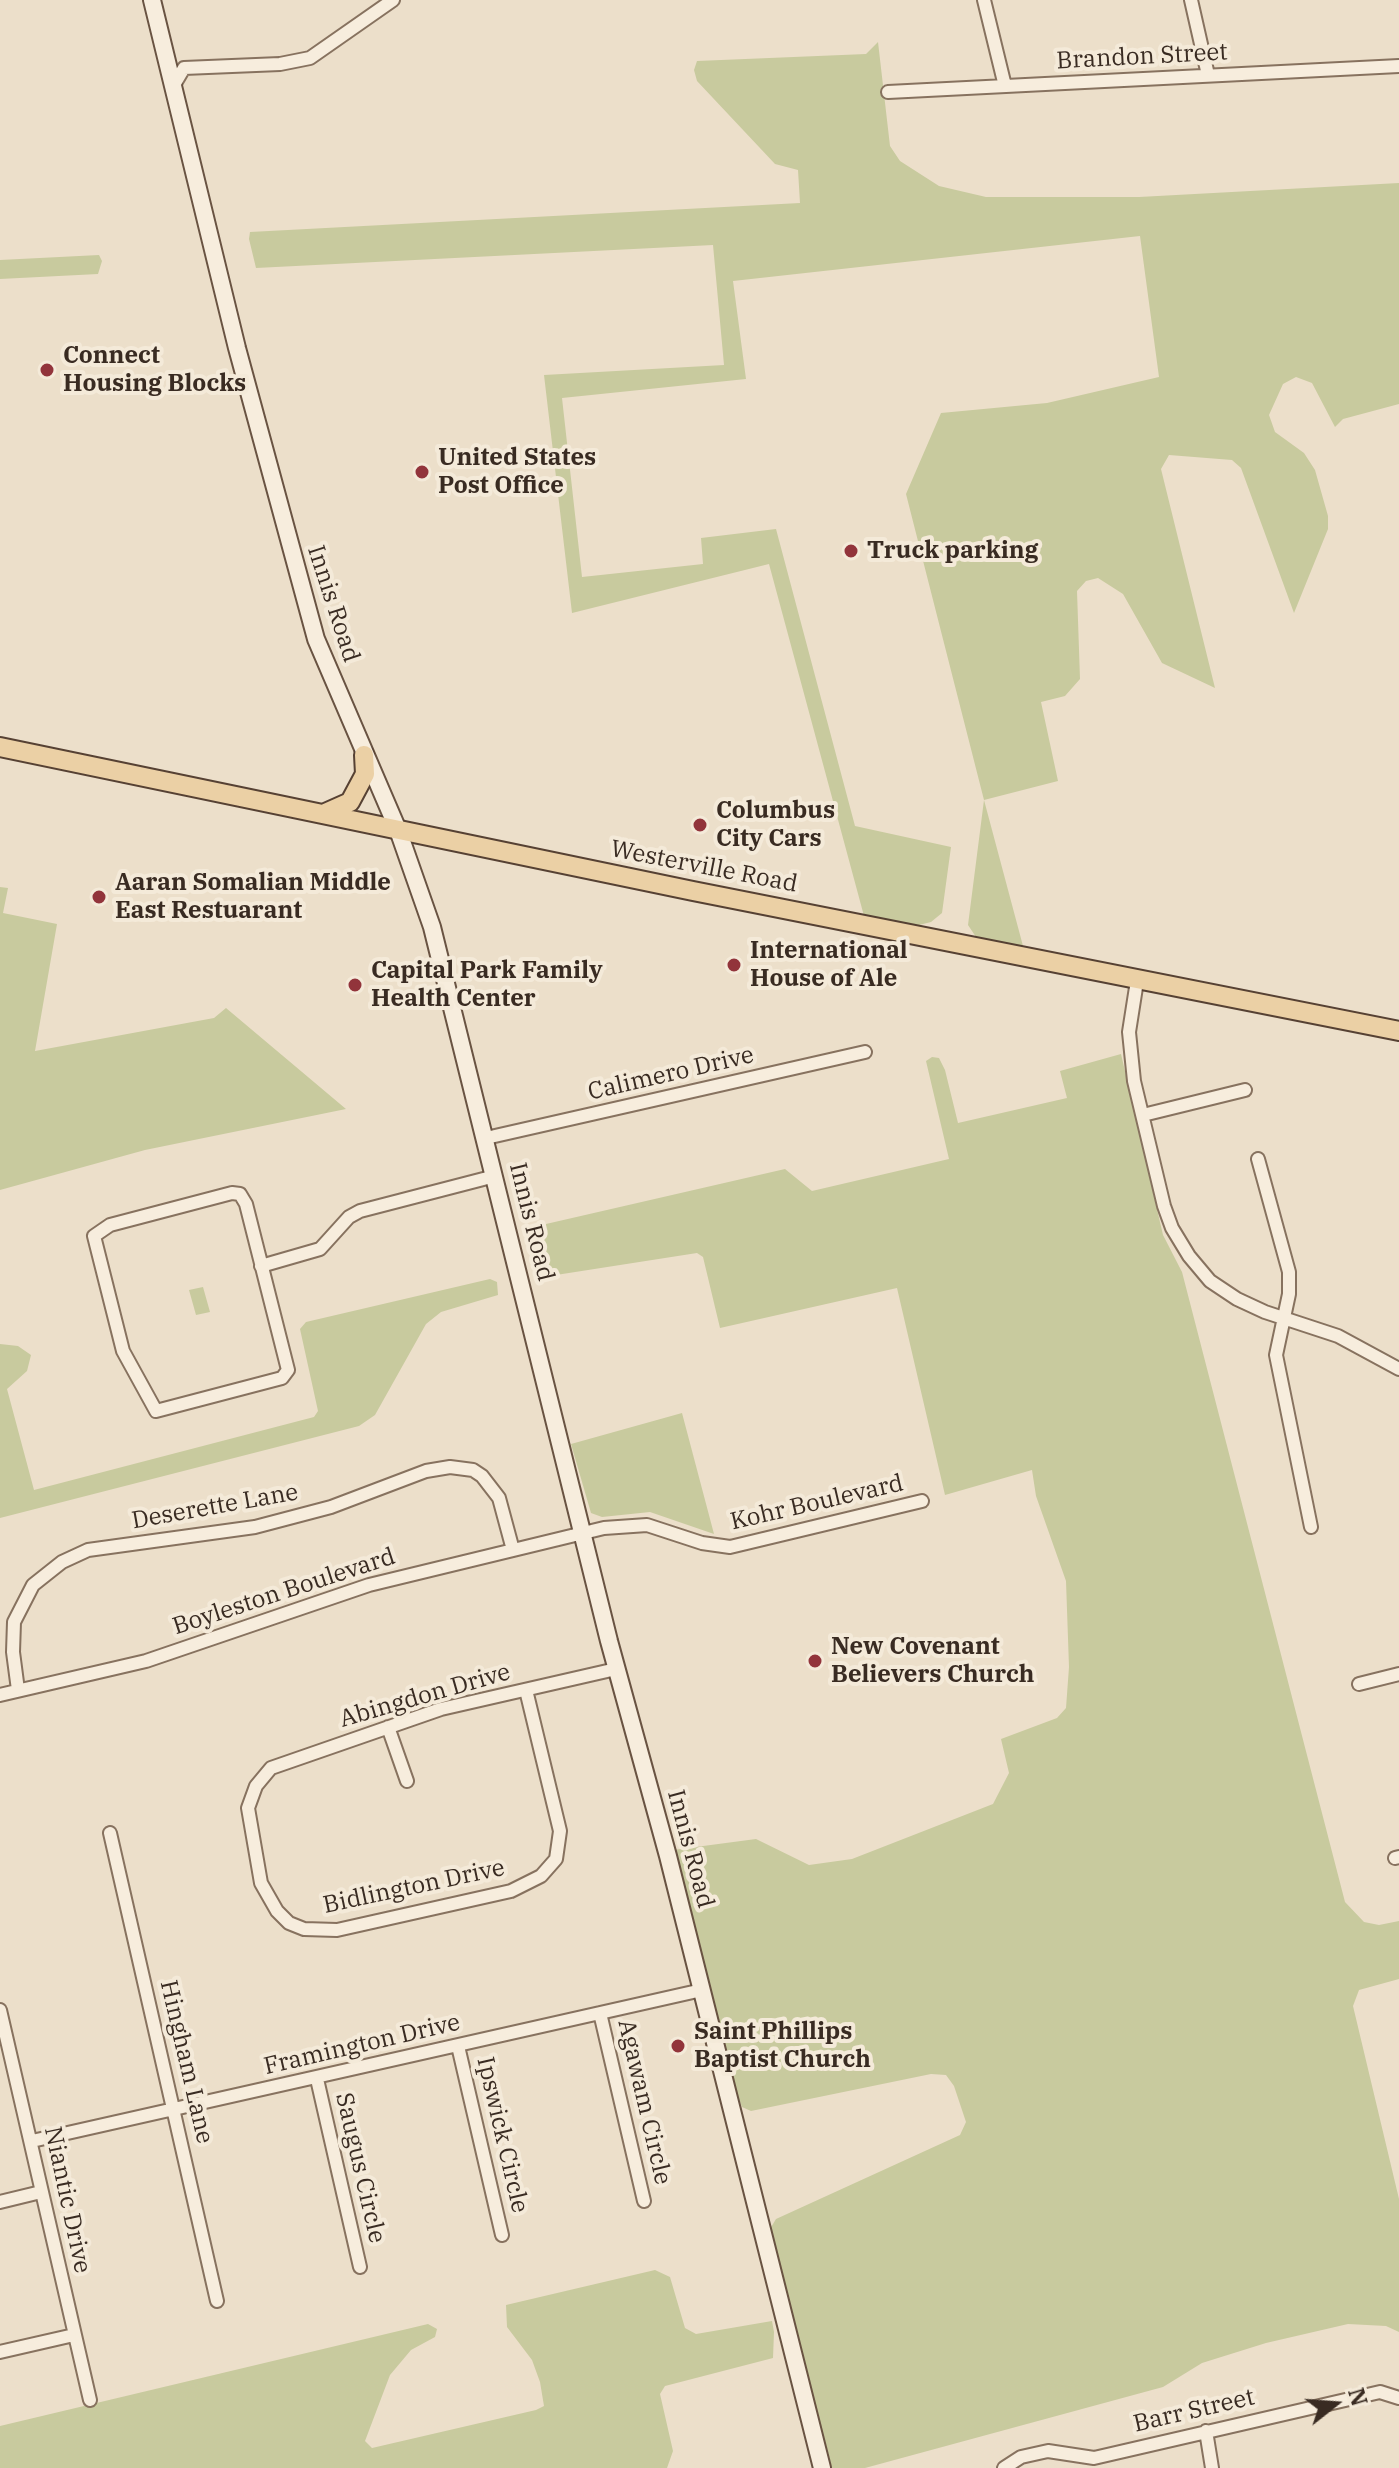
<!DOCTYPE html>
<style>
body{margin:0}
#map{position:relative;width:1399px;height:2468px;overflow:hidden;background:#ecdfca;font-family:"IBM Plex Serif",serif}
canvas{display:block}
.north{position:absolute;left:1295px;top:2364px;width:80px;height:80px;-webkit-text-stroke:6px #f4ead9;paint-order:stroke;rotate:73deg;font-size:22px;font-weight:700;line-height:32px;text-align:center;color:#392b22}
.north::after{content:'';display:block;margin:auto;width:28px;height:36px;background:#392b22;clip-path:polygon(50% 0,100% 100%,50% 72%,0 100%)}
</style>
<div id="map">
<canvas width="1399" height="2468"></canvas>
<div class="north">N</div>
</div>
<script>
const ctx = document.querySelector('canvas').getContext('2d');
ctx.lineJoin = 'round';
function paint(path, color) { ctx.fillStyle = color; ctx.fill(path, 'evenodd'); }
const poly = rows => new Path2D(rows.map(r => 'M' + r).join(''));
function trace(path, color, width, dash) { ctx.strokeStyle = color; ctx.lineWidth = width; ctx.lineCap = dash ? 'butt' : 'round'; ctx.setLineDash(dash || []); ctx.stroke(path); }
function label(font, color, halo, rows, align = 'center') {
  ctx.font = font + ' "IBM Plex Serif",serif'; ctx.lineWidth = 8; ctx.setLineDash([]); ctx.textBaseline = 'middle'; ctx.strokeStyle = halo; ctx.fillStyle = color; for (const [text, x, y, turn = 0] of rows) {
    ctx.save(); ctx.translate(x, y); ctx.rotate((+turn || 0) * Math.PI / 180); ctx.textAlign = isNaN(turn) ? turn : align; if (halo) ctx.strokeText(text, 0, 0); ctx.fillText(text, 0, 0); ctx.restore();
  }
}
const green = poly([
 [878,42,890,146,900,161,939,186,986,197,1139,197,1399,183,1399,404,1343,419,1335,427,1312,383,1296,377,1283,384,1269,415,1275,432,1304,453,1315,470,1328,516,1328,529,1294,613,1241,468,1232,460,1169,455,1161,469,1215,688,1162,663,1123,594,1098,578,1086,581,1077,591,1080,679,1065,696,1041,702,1058,781,984,800,1023,946,976,937,968,925,984,800,906,494,941,413,1047,403,1159,377,1140,236,733,281,746,379,562,398,582,577,703,564,701,538,776,529,855,826,951,847,942,913,931,922,919,925,864,916,769,564,572,613,544,375,724,365,713,245,256,268,249,239,250,232,800,203,798,170,775,164,697,81,694,70,697,61,866,54],
 [99,255,102,261,98,274,0,279,0,260],
 [0,887,8,888,3,913,57,924,35,1051,214,1018,226,1008,346,1109,145,1150,0,1190],
 [1121,1054,1163,1235,1182,1272,1345,1902,1364,1922,1379,1925,1399,1921,1399,1979,1359,1990,1353,2006,1399,2199,1399,2332,1386,2326,1348,2324,1266,2343,1202,2363,1163,2387,865,2468,832,2468,770,2229,776,2219,960,2135,966,2122,954,2086,946,2075,931,2074,751,2111,742,2107,733,2084,673,1850,756,1839,809,1865,852,1859,993,1804,1009,1773,1001,1739,1057,1718,1066,1708,1069,1667,1066,1581,1036,1496,1032,1470,945,1495,897,1288,720,1328,703,1257,697,1253,556,1275,549,1267,543,1236,546,1224,785,1169,812,1191,949,1159,926,1061,932,1057,939,1058,945,1070,958,1123,1067,1098,1060,1071],
 [490,1279,497,1282,498,1295,441,1312,426,1324,375,1415,359,1426,0,1518,0,1344,18,1346,31,1355,27,1371,7,1389,34,1490,314,1417,318,1411,300,1329,306,1322],
 [203,1287,210,1312,196,1315,189,1290],
 [682,1413,714,1534,650,1512,602,1517,591,1513,571,1444],
 [655,2270,670,2277,685,2328,696,2334,772,2321,774,2332,773,2358,665,2386,660,2394,673,2451,667,2468,0,2468,0,2426,428,2324,437,2329,435,2337,411,2350,390,2375,365,2441,372,2448,536,2410,544,2406,540,2382,532,2360,507,2327,506,2305]
]);
const street = poly([
 [984,0,1005,86],
 [1191,0,1208,75],
 [174,85,184,68,280,64,310,58,393,0],
 [888,92,1399,66],
 [1137,981,1129,1032,1134,1081,1164,1206,1172,1228,1189,1256,1210,1281,1237,1299,1265,1312,1338,1336,1399,1369],
 [1143,1115,1245,1090],
 [486,1138,865,1052],
 [1258,1159,1289,1272,1289,1294,1276,1355,1311,1527],
 [232,1193,240,1194,246,1204,288,1370,282,1378,156,1411,123,1351,94,1236,110,1225,232,1193],
 [261,1266,320,1249,349,1217,360,1211,495,1176],
 [1359,1684,1399,1674],
 [18,1690,13,1652,14,1622,33,1585,62,1562,88,1550,255,1527,331,1507,426,1471,450,1467,473,1470,482,1476,499,1498,513,1550],
 [526,1690,560,1831,556,1859,541,1876,511,1891,337,1930,304,1929,289,1923,277,1911,261,1883,248,1808,256,1786,271,1768,441,1709,616,1669],
 [0,1695,146,1661,369,1585,604,1528,647,1525,702,1543,730,1547,922,1501],
 [388,1727,407,1781],
 [110,1833,217,2301],
 [1395,1858,1399,1857],
 [0,2010,90,2400],
 [600,2013,644,2201],
 [458,2046,502,2235],
 [317,2079,360,2267],
 [32,2141,702,1990],
 [0,2202,41,2192],
 [0,2352,74,2335],
 [1206,2431,1212,2468],
 [1004,2468,1021,2457,1048,2451,1094,2458,1380,2392,1399,2398]
]);
const secondary = poly([
 [152,0,237,348,316,639,398,830,432,927,609,1641,668,1856,822,2468]
]);
const primary = poly([
 [0,747,693,891,1399,1031],
 [323,814,350,802,365,774,364,755]
]);
const markers = [
 [47,370,8,"#92343b"],
 [422,472,8,"#92343b"],
 [851,551,8,"#92343b"],
 [700,825,8,"#92343b"],
 [99,897,8,"#92343b"],
 [734,965,8,"#92343b"],
 [355,985,8,"#92343b"],
 [815,1661,8,"#92343b"],
 [678,2046,8,"#92343b"]
];
const streetNames = [
 ["Brandon Street",1142,57,-3],
 ["Innis Road",333,604,72],
 ["Westerville Road",704,867,11],
 ["Calimero Drive",671,1074,-13],
 ["Innis Road",531,1222,76],
 ["Kohr Boulevard",817,1503,-13],
 ["Deserette Lane",215,1507,-10],
 ["Boyleston Boulevard",284,1592,-18],
 ["Abingdon Drive",425,1696,-16],
 ["Innis Road",690,1849,75],
 ["Bidlington Drive",414,1887,-12],
 ["Framington Drive",362,2045,-13],
 ["Hingham Lane",186,2062,77],
 ["Agawam Circle",644,2102,77],
 ["Ipswick Circle",502,2135,77],
 ["Saugus Circle",360,2168,77],
 ["Niantic Drive",67,2200,78],
 ["Barr Street",1194,2411,-13]
];
const poiNames = [
 ["Connect",63,356],
 ["Housing Blocks",63,384],
 ["United States",438,458],
 ["Post Office",438,486],
 ["Truck parking",867,551],
 ["Columbus",716,811],
 ["City Cars",716,839],
 ["Aaran Somalian Middle",115,883],
 ["East Restuarant",115,911],
 ["International",750,951],
 ["House of Ale",750,979],
 ["Capital Park Family",371,971],
 ["Health Center",371,999],
 ["New Covenant",831,1647],
 ["Believers Church",831,1675],
 ["Saint Phillips",694,2032],
 ["Baptist Church",694,2060]
];
paint(green, '#c8ca9e');
trace(street, '#87725f', 16);
trace(secondary, '#695342', 20);
trace(primary, '#564133', 22);
trace(street, '#f7eddd', 12);
trace(secondary, '#f7eddd', 16);
trace(primary, '#ebd0a5', 18);
for (const [x, y, r, color] of markers) { const dot = new Path2D(); dot.arc(x, y, r, 0, 2 * Math.PI); ctx.fillStyle = color; ctx.fill(dot); trace(dot, '#f4ead9', 3); }
label('24px', '#392b22', '#f4ead9', streetNames);
label('bold 24px', '#392b22', '#f4ead9', poiNames, 'left');
</script>
